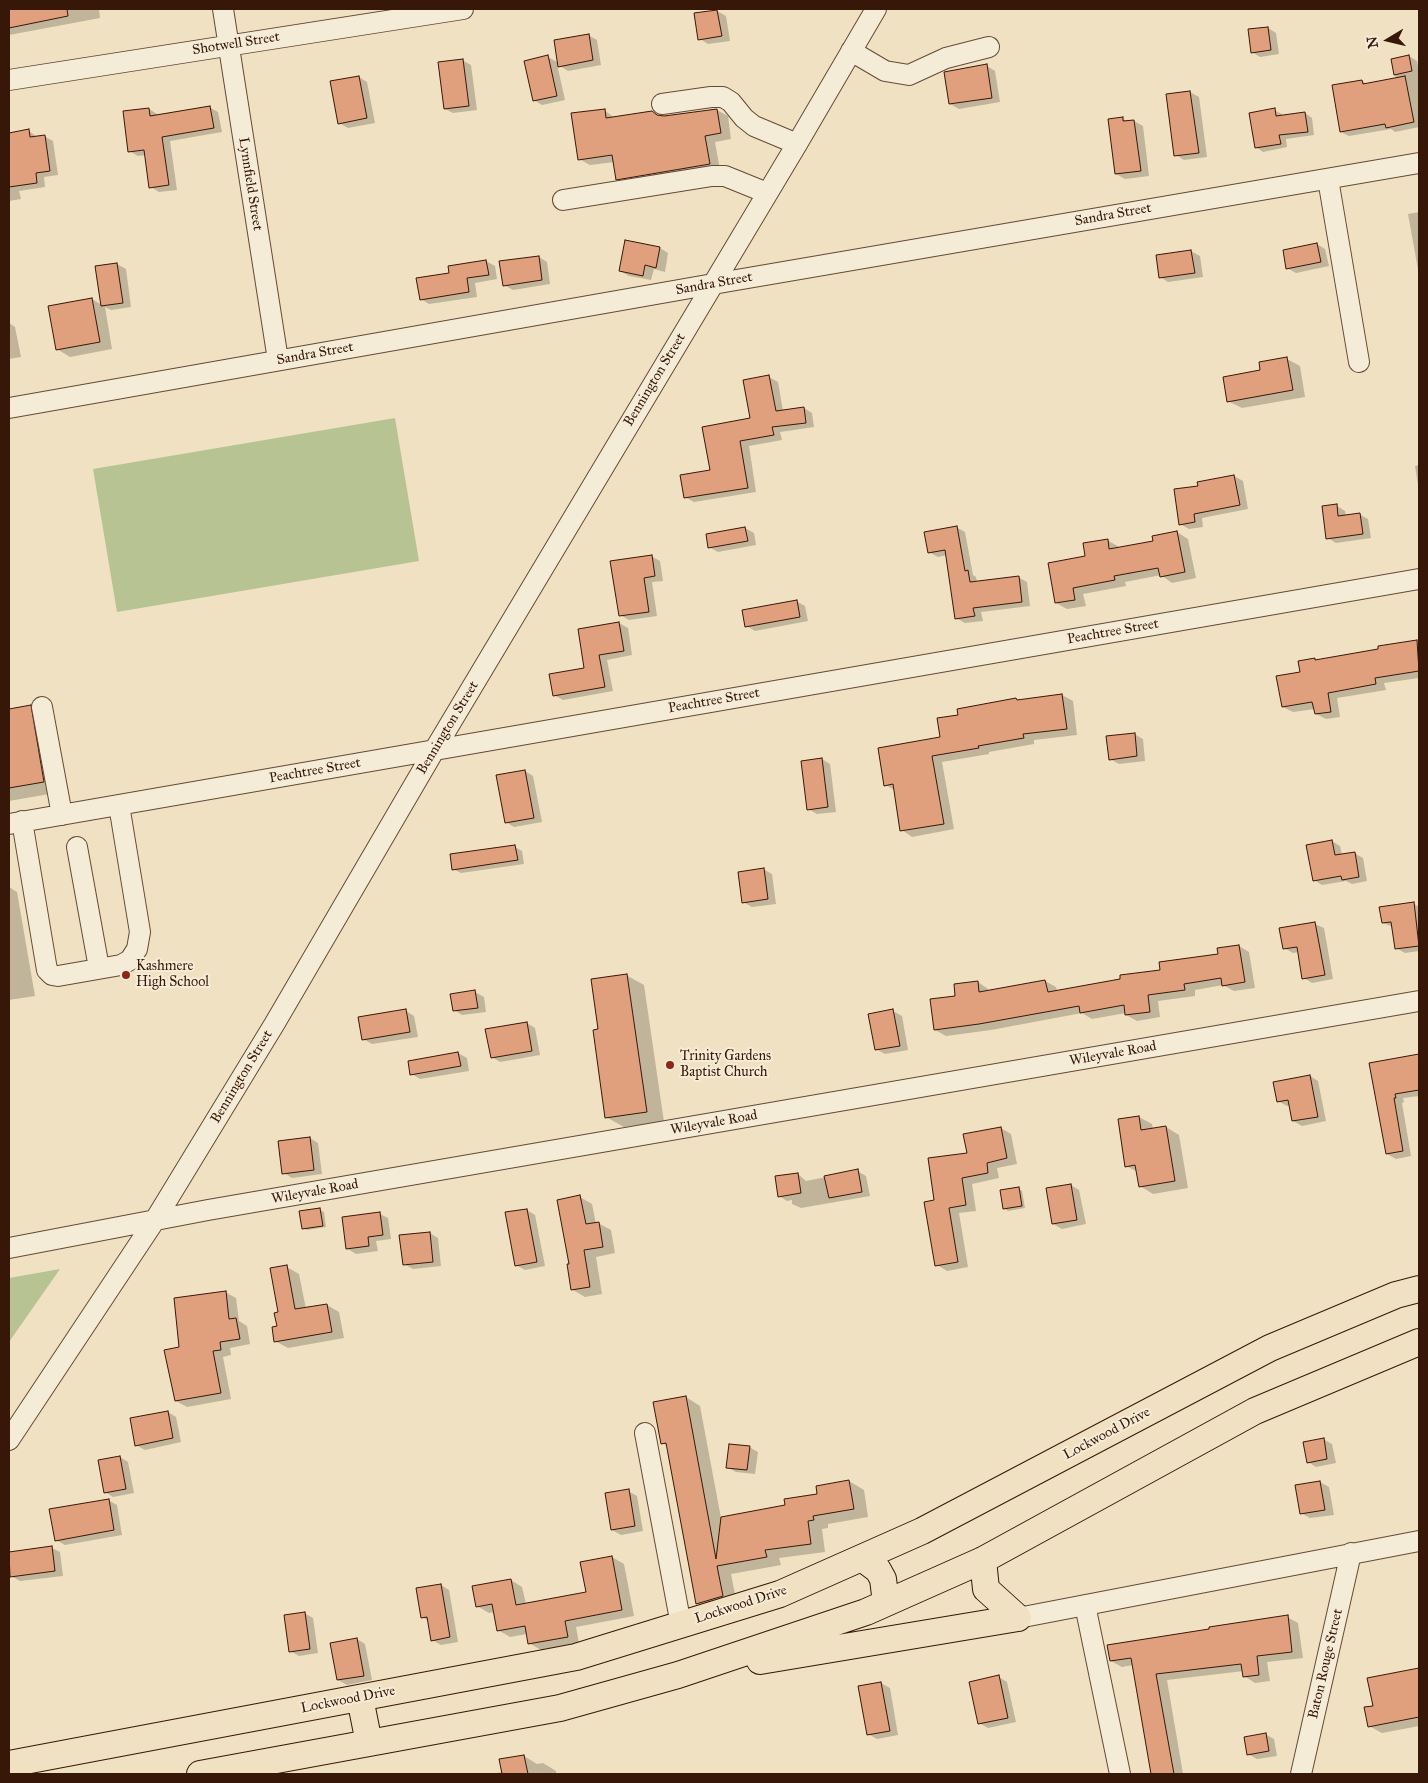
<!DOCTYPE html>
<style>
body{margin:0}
#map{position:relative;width:1428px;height:1783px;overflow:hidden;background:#f0e1c2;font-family:"IM FELL Great Primer",serif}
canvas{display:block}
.frame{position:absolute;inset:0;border:10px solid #371707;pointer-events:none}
.north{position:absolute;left:1363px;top:15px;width:50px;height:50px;-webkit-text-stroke:4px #f5ecd7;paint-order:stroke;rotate:261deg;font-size:14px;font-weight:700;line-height:20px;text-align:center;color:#371707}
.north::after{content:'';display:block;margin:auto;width:18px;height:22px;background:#371707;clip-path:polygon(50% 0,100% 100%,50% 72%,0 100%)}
</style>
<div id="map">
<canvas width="1428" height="1783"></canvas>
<div class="frame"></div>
<div class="north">N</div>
</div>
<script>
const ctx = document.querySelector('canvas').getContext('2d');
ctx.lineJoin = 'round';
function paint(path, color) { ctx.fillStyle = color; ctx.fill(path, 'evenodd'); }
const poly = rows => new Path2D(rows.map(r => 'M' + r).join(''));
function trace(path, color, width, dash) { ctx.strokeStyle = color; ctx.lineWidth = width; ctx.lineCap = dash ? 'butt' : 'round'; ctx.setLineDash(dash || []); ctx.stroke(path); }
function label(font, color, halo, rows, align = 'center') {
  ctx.font = font + ' "IM FELL Great Primer",serif'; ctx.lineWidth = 4; ctx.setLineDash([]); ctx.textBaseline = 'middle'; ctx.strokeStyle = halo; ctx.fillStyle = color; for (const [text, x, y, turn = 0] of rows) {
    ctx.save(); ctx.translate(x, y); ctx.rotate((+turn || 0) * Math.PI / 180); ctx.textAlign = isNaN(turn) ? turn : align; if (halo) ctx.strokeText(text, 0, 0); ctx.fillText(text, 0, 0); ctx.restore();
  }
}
const green = poly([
 [395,418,419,561,117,612,93,469],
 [60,1269,9,1342,9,1278]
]);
const shadow = poly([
 [9,9,99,9,100,18,9,35],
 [717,11,726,16,730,41,708,44,700,39],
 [1268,28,1276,33,1279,54,1260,57,1252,52],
 [588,35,597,40,601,65,568,71,557,64,565,100,542,105,534,100,548,57,559,63],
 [1409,56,1417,61,1419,71,1419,127,1395,132,1391,129,1349,136,1341,132,1362,81,1367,84,1396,79,1392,60],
 [462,60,471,65,477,110,453,113,445,109],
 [987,66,995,71,1000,102,959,109,950,104],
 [359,77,367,82,375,123,348,128,339,123],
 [1190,92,1199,97,1207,157,1184,160,1176,155],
 [209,107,218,112,222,132,170,141,177,190,159,192,151,187,146,155,138,156,129,151,149,109,157,114,157,116],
 [604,110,615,118,664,117,717,110,728,116,731,139,715,142,720,170,628,185,617,179,615,162,590,165,579,159],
 [1274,110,1282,114,1282,116,1305,113,1312,118,1314,135,1286,139,1287,147,1263,152,1256,147],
 [1122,118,1128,122,1134,121,1143,126,1149,176,1125,179,1116,174],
 [29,131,37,137,44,136,53,141,58,175,44,177,45,187,19,191,21,199,9,201,9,134],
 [1419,212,1419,275,1408,214],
 [1317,244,1325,249,1329,266,1296,273,1287,268],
 [660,248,668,253,665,272,654,269,651,280,629,276,620,271],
 [1191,251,1200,256,1203,277,1168,282,1160,277,1157,256],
 [539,257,547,262,550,284,513,290,504,285],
 [486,261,495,266,497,279,475,283,477,297,429,304,421,299,451,274],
 [117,264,126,269,131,307,111,310,105,307,112,349,70,357,57,349,92,299,102,305],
 [9,323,15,327,21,357,9,359],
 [1287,359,1300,366,1305,397,1242,408,1228,401,1262,371],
 [769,377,778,382,783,411,804,408,812,413,814,427,780,432,782,440,749,446,756,492,694,502,685,497,711,471,752,419],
 [1419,465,1419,491,1415,466],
 [1234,476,1243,481,1248,509,1202,518,1203,527,1189,529,1180,524,1199,487],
 [1337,506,1345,511,1346,516,1359,514,1368,519,1371,538,1336,543,1328,538],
 [956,527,965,532,973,575,976,577,977,582,1018,577,1027,582,1030,606,981,612,983,621,965,623,956,618,947,555,938,557,929,552],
 [745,528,754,533,756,545,718,552,709,547],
 [1177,532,1188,539,1196,578,1172,583,1161,575,1125,582,1126,586,1083,594,1086,606,1067,609,1056,603,1087,557,1107,540,1119,547,1119,549,1154,542],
 [651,556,660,561,663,581,652,582,657,616,629,620,620,615],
 [796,601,805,606,808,621,755,631,747,626],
 [619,623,628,628,632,655,607,660,613,691,563,700,554,695,586,669],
 [1419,641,1419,678,1384,683,1386,690,1337,698,1340,717,1326,719,1316,714,1315,709,1293,712,1283,707,1301,673,1315,660,1318,661,1380,650,1379,647],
 [1062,695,1073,701,1077,735,1034,740,1034,744,989,752,989,754,942,762,954,829,912,837,902,830,894,790,886,785,942,738,960,716,1016,699,1019,701],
 [30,707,48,717,61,792,9,801,9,710],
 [1134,734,1143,739,1145,761,1119,764,1110,759],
 [822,759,830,764,836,812,817,814,808,809],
 [525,771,533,776,542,822,514,827,506,822],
 [1332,841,1340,846,1342,855,1354,853,1363,858,1367,881,1352,884,1346,881,1322,885,1314,880],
 [515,847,522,851,524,864,461,873,453,869],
 [763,869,772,874,776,904,752,907,743,902],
 [9,887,17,892,35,996,9,1000],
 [1413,903,1419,907,1419,951,1405,953,1396,948,1393,927,1383,923],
 [1315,924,1324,928,1333,979,1312,983,1304,978,1299,952,1293,953,1284,948],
 [1239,946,1249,952,1255,988,1234,991,1223,985,1195,990,1195,996,1158,1001,1160,1017,1137,1021,1126,1015,1126,1013,1092,1019,1082,1013,991,1030,946,1036,935,1030,957,997,978,982,988,989,989,991,1045,981,1056,987,1057,991,1161,971,1219,955],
 [626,975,644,985,664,1122,624,1127,606,1117,599,1031],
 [475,992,484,997,486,1012,462,1015,454,1010],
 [406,1011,414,1016,418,1037,372,1044,363,1039],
 [893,1011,902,1016,908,1050,885,1054,876,1049],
 [527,1023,535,1028,540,1055,500,1062,492,1057],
 [458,1053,467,1058,469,1071,420,1079,412,1074],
 [1419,1056,1419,1096,1403,1098,1404,1102,1402,1103,1411,1156,1396,1159,1387,1154,1370,1064],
 [1310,1076,1318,1081,1326,1121,1302,1126,1293,1121,1290,1106,1287,1106,1278,1101],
 [1139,1117,1152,1124,1153,1130,1166,1127,1179,1135,1188,1188,1153,1194,1140,1186,1138,1172,1126,1166],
 [1001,1128,1011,1134,1017,1164,997,1168,999,1178,972,1184,976,1211,959,1213,968,1267,947,1271,937,1265,936,1201,968,1154],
 [310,1138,318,1143,322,1174,292,1178,284,1173],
 [857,1171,866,1176,870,1196,801,1208,792,1204,792,1200,787,1201,779,1196,798,1174,806,1181],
 [1071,1185,1079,1190,1086,1224,1062,1229,1053,1224],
 [1018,1188,1022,1191,1025,1208,1008,1211,1004,1208],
 [580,1197,592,1204,596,1224,598,1223,611,1230,615,1253,596,1257,602,1294,585,1297,573,1290,570,1265],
 [320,1210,324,1212,326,1227,307,1230,303,1228],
 [527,1210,535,1215,545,1266,525,1270,516,1265],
 [380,1214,388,1218,391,1239,376,1241,378,1251,356,1254,348,1249],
 [430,1233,438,1238,441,1266,413,1269,404,1264],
 [287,1267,299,1274,306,1309,327,1305,339,1312,344,1338,288,1348,275,1341],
 [225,1292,236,1298,239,1321,247,1326,250,1344,230,1348,231,1355,223,1357,231,1399,187,1407,176,1401,181,1348],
 [686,1397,700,1406,721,1518,786,1506,818,1495,849,1481,864,1490,868,1517,828,1524,828,1528,822,1529,825,1552,779,1558,781,1565,731,1574,737,1604,712,1612,698,1603,668,1446,662,1443],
 [168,1412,176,1417,181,1442,145,1450,136,1445],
 [1323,1439,1332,1444,1336,1463,1316,1467,1308,1462],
 [749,1447,758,1452,755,1474,736,1472,727,1467],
 [120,1457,128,1462,134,1493,113,1497,105,1492],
 [1320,1482,1329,1487,1334,1515,1310,1518,1301,1513],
 [628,1491,637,1496,643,1531,621,1535,612,1530],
 [108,1500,117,1505,122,1535,65,1545,56,1540],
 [52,1548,60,1552,63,1576,20,1581,11,1576,9,1553],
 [612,1557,624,1564,634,1616,576,1627,579,1643,541,1650,529,1643,527,1634,510,1637,498,1630,494,1612,489,1613,477,1606,511,1580,522,1587,526,1604,587,1593],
 [441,1585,449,1590,458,1642,441,1645,432,1640,429,1621,422,1617],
 [304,1613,313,1618,318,1653,299,1656,290,1651],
 [1287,1617,1298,1623,1303,1658,1267,1662,1270,1681,1255,1683,1244,1676,1244,1671,1167,1680,1183,1774,1152,1774,1133,1665,1122,1667,1111,1661],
 [357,1639,365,1644,372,1680,347,1685,338,1680],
 [1418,1670,1419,1671,1419,1726,1382,1733,1369,1726,1374,1707],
 [999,1677,1007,1682,1016,1722,988,1728,979,1723],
 [881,1683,890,1688,898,1735,877,1739,868,1734],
 [1265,1734,1274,1739,1277,1756,1257,1759,1248,1754],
 [524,1756,537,1764,543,1763,556,1771,556,1774,489,1774,503,1772]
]);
const building = poly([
 [9,9,67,9,68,16,9,28,9,9],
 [717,10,722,36,698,40,694,13,717,10],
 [1268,27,1271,50,1251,53,1248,29,1268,27],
 [589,34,593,60,558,67,554,40,589,34],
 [548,55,557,96,533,101,524,61,548,55],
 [1409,55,1412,71,1394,75,1391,59,1409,55],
 [463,59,469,106,444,109,438,62,463,59],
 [987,64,992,98,949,104,944,72,987,64],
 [359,76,367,118,338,124,330,81,359,76],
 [1405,76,1414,122,1386,128,1385,124,1340,132,1332,85,1362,80,1363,84,1405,76],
 [1190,91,1199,153,1174,156,1166,94,1190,91],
 [210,106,214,128,162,137,169,185,149,188,144,150,128,152,123,111,149,108,150,116,210,106],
 [1275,108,1276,116,1305,112,1308,132,1279,135,1281,144,1255,148,1249,113,1275,108],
 [605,109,606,118,652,111,657,115,664,116,717,109,721,133,705,136,710,164,616,180,612,155,578,160,571,113,605,109],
 [1123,117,1123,121,1134,120,1141,171,1115,174,1108,119,1123,117],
 [29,129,30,137,45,135,50,171,36,173,37,183,9,187,9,133,29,129],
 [625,240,660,247,656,268,645,265,643,276,619,271,625,240],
 [1317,243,1321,262,1286,269,1283,250,1317,243],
 [1191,250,1195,273,1159,278,1156,255,1191,250],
 [539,256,542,280,503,286,499,261,539,256],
 [486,260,489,275,467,278,469,292,420,300,416,278,449,273,448,266,486,260],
 [117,263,123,303,101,306,95,266,117,263],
 [92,298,100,342,56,350,48,306,92,298],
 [1287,357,1293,390,1227,402,1223,377,1260,370,1259,362,1287,357],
 [769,375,776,411,804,407,806,423,772,427,774,435,740,441,748,488,684,498,680,475,710,470,702,427,750,418,743,380,769,375],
 [1234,475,1240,505,1194,514,1195,522,1179,525,1174,489,1198,486,1197,482,1234,475],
 [1337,504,1338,516,1360,513,1363,534,1326,539,1322,506,1337,504],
 [957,526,965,571,968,570,970,582,1019,576,1022,602,973,608,975,616,955,619,945,550,928,553,924,532,957,526],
 [745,527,748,541,708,548,706,534,745,527],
 [1177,531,1185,572,1160,577,1158,568,1114,576,1115,580,1073,588,1075,600,1055,603,1048,563,1085,556,1083,543,1108,539,1109,549,1153,541,1152,536,1177,531],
 [652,555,655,576,644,578,649,612,619,616,610,561,652,555],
 [797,600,800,617,745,627,742,610,797,600],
 [619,622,624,651,599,655,605,687,553,696,549,674,584,668,578,629,619,622],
 [1417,640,1419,671,1375,678,1376,684,1328,693,1331,712,1315,714,1312,702,1282,707,1276,676,1300,672,1298,661,1315,658,1315,660,1378,649,1378,646,1417,640],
 [1062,694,1067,729,1023,734,1024,738,978,746,979,748,932,756,944,824,900,831,893,784,884,786,878,748,940,737,937,718,958,715,957,709,1016,698,1017,700,1062,694],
 [31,705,44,782,9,788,9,709,31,705],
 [1135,733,1137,756,1109,760,1106,736,1135,733],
 [822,758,828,807,807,810,801,761,822,758],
 [525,770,534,818,505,823,496,775,525,770],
 [1332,840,1335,855,1355,852,1359,877,1342,880,1341,876,1313,881,1306,845,1332,840],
 [515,845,518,860,452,870,450,854,515,845],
 [764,868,768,899,742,903,738,872,764,868],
 [1414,902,1419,946,1395,949,1391,922,1382,923,1379,907,1414,902],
 [1315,922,1325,975,1302,979,1297,947,1283,949,1279,928,1315,922],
 [1239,945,1245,982,1222,986,1221,978,1184,984,1185,990,1148,995,1150,1012,1125,1015,1124,1005,1080,1013,1079,1006,979,1024,934,1030,930,999,955,996,954,984,978,981,979,992,1045,980,1048,992,1120,979,1120,975,1160,970,1159,962,1218,954,1217,948,1239,945],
 [627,974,647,1112,605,1118,593,1030,598,1029,591,979,627,974],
 [475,990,478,1008,453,1011,450,994,475,990],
 [406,1009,410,1032,362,1040,358,1017,406,1009],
 [893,1009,900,1046,875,1050,868,1014,893,1009],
 [527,1022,532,1051,491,1058,485,1029,527,1022],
 [458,1052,461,1066,410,1075,408,1061,458,1052],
 [1419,1054,1419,1090,1395,1094,1396,1098,1394,1098,1403,1151,1386,1154,1369,1063,1419,1054],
 [1310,1075,1318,1117,1292,1121,1288,1100,1277,1102,1273,1082,1310,1075],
 [1139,1116,1141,1130,1166,1126,1175,1181,1139,1187,1135,1165,1125,1167,1118,1119,1139,1116],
 [1001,1127,1007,1158,987,1163,988,1173,962,1178,966,1205,949,1208,958,1262,935,1266,924,1202,934,1200,928,1158,967,1153,963,1134,1001,1127],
 [310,1137,314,1170,282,1174,278,1141,310,1137],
 [858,1169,862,1192,829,1198,824,1176,858,1169],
 [798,1173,801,1193,778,1197,775,1176,798,1173],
 [1071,1184,1077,1220,1052,1224,1046,1188,1071,1184],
 [1019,1187,1022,1206,1003,1209,1000,1190,1019,1187],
 [580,1195,586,1224,599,1222,603,1247,584,1250,590,1287,571,1290,567,1264,569,1264,557,1200,580,1195],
 [320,1208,323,1226,302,1229,299,1211,320,1208],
 [527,1209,537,1262,515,1266,505,1212,527,1209],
 [380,1212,383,1235,368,1237,369,1246,346,1249,342,1217,380,1212],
 [430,1232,433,1262,403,1265,399,1235,430,1232],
 [287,1265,295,1309,327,1304,332,1332,274,1342,272,1327,277,1326,274,1313,278,1312,270,1268,287,1265],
 [226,1291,229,1319,236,1318,240,1339,220,1342,221,1350,213,1351,221,1393,175,1401,164,1350,179,1347,174,1298,226,1291],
 [686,1396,716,1559,721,1517,785,1505,784,1499,817,1494,816,1486,849,1480,854,1509,813,1516,814,1520,808,1521,811,1544,765,1550,767,1557,717,1566,723,1596,696,1604,666,1443,661,1444,653,1402,686,1396],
 [168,1411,173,1438,135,1446,130,1418,168,1411],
 [1324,1438,1327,1459,1307,1463,1303,1442,1324,1438],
 [729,1444,750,1446,747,1470,726,1468,729,1444],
 [120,1456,126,1489,104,1493,98,1460,120,1456],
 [1320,1481,1325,1510,1300,1514,1295,1485,1320,1481],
 [629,1489,635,1526,611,1530,605,1493,629,1489],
 [109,1499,114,1530,55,1541,49,1509,109,1499],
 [52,1546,55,1571,10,1577,9,1552,52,1546],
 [612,1556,622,1610,565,1621,568,1637,528,1644,525,1626,497,1631,492,1604,476,1607,472,1586,511,1579,516,1605,586,1592,580,1562,612,1556],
 [441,1584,450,1637,431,1641,427,1617,421,1618,416,1588,441,1584],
 [305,1612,310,1649,289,1652,284,1615,305,1612],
 [1288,1615,1292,1652,1257,1656,1259,1675,1243,1677,1241,1664,1156,1674,1174,1774,1151,1774,1131,1658,1110,1661,1107,1645,1209,1629,1209,1627,1288,1615],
 [357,1638,364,1676,337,1680,330,1643,357,1638],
 [1419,1668,1419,1717,1368,1727,1364,1707,1373,1706,1367,1678,1419,1668],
 [999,1675,1008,1718,978,1724,969,1682,999,1675],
 [881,1682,890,1731,867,1735,858,1686,881,1682],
 [1266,1733,1269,1751,1247,1755,1244,1737,1266,1733],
 [524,1755,528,1774,502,1774,499,1759,524,1755]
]);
const minor = poly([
 [223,9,278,360],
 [851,51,885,71,909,75,946,58,989,47],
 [9,80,463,9],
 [662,104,711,97,723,97,731,102,744,118,754,126,797,144],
 [1328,179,1359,362],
 [563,200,712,176,725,176,767,193],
 [9,408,713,284,1419,163],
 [42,707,62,815],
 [22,821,47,970,52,975,58,976,121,965,130,960,137,949,140,932,119,805],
 [9,824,1419,579],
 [77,847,99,968],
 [9,1248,208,1210,1419,1001],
 [645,1433,681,1625],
 [9,1440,155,1220,275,1023,435,749,797,144,876,9],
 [1085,1605,1120,1774],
 [1018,1618,1419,1541],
 [1301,1774,1351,1553]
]);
const major = poly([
 [862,1558,878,1570,883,1579,886,1603],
 [983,1560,986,1589,1018,1618],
 [760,1661,1018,1618],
 [360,1698,369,1743],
 [9,1764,576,1657,780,1594,922,1531,1270,1348,1396,1295,1419,1289],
 [200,1774,560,1708,678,1675,866,1612,983,1560,1255,1411,1419,1342]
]);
const markers = [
 [126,975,5,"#8f2418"],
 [670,1065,5,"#8f2418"]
];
const streetNames = [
 ["Shotwell Street",236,44,-9],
 ["Lynnfield Street",250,184,81],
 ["Sandra Street",1113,215,-10],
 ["Sandra Street",714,284,-10],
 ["Sandra Street",315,354,-10],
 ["Bennington Street",655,380,-59],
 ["Peachtree Street",1113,632,-10],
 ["Peachtree Street",714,701,-10],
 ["Bennington Street",448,728,-59],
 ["Peachtree Street",315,771,-10],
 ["Wileyvale Road",1113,1054,-10],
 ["Bennington Street",242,1077,-59],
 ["Wileyvale Road",714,1123,-10],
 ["Wileyvale Road",315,1192,-10],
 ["Lockwood Drive",1107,1434,-28],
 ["Lockwood Drive",741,1605,-18],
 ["Baton Rouge Street",1326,1664,-77],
 ["Lockwood Drive",348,1700,-11]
];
const poiNames = [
 ["Kashmere",136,967],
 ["High School",136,983],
 ["Trinity Gardens",680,1057],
 ["Baptist Church",680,1073]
];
paint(green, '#b8c394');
paint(shadow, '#0003');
paint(building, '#e09f7d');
trace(building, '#371707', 1);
trace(minor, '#654a36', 22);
trace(major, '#371707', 28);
trace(minor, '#f5ecd7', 20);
trace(major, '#f0e1c2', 26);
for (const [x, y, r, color] of markers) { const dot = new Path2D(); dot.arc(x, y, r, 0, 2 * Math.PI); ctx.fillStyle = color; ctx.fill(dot); trace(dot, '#f5ecd7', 2); }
label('14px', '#371707', '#f5ecd7', streetNames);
label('14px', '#371707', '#f5ecd7', poiNames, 'left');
</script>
